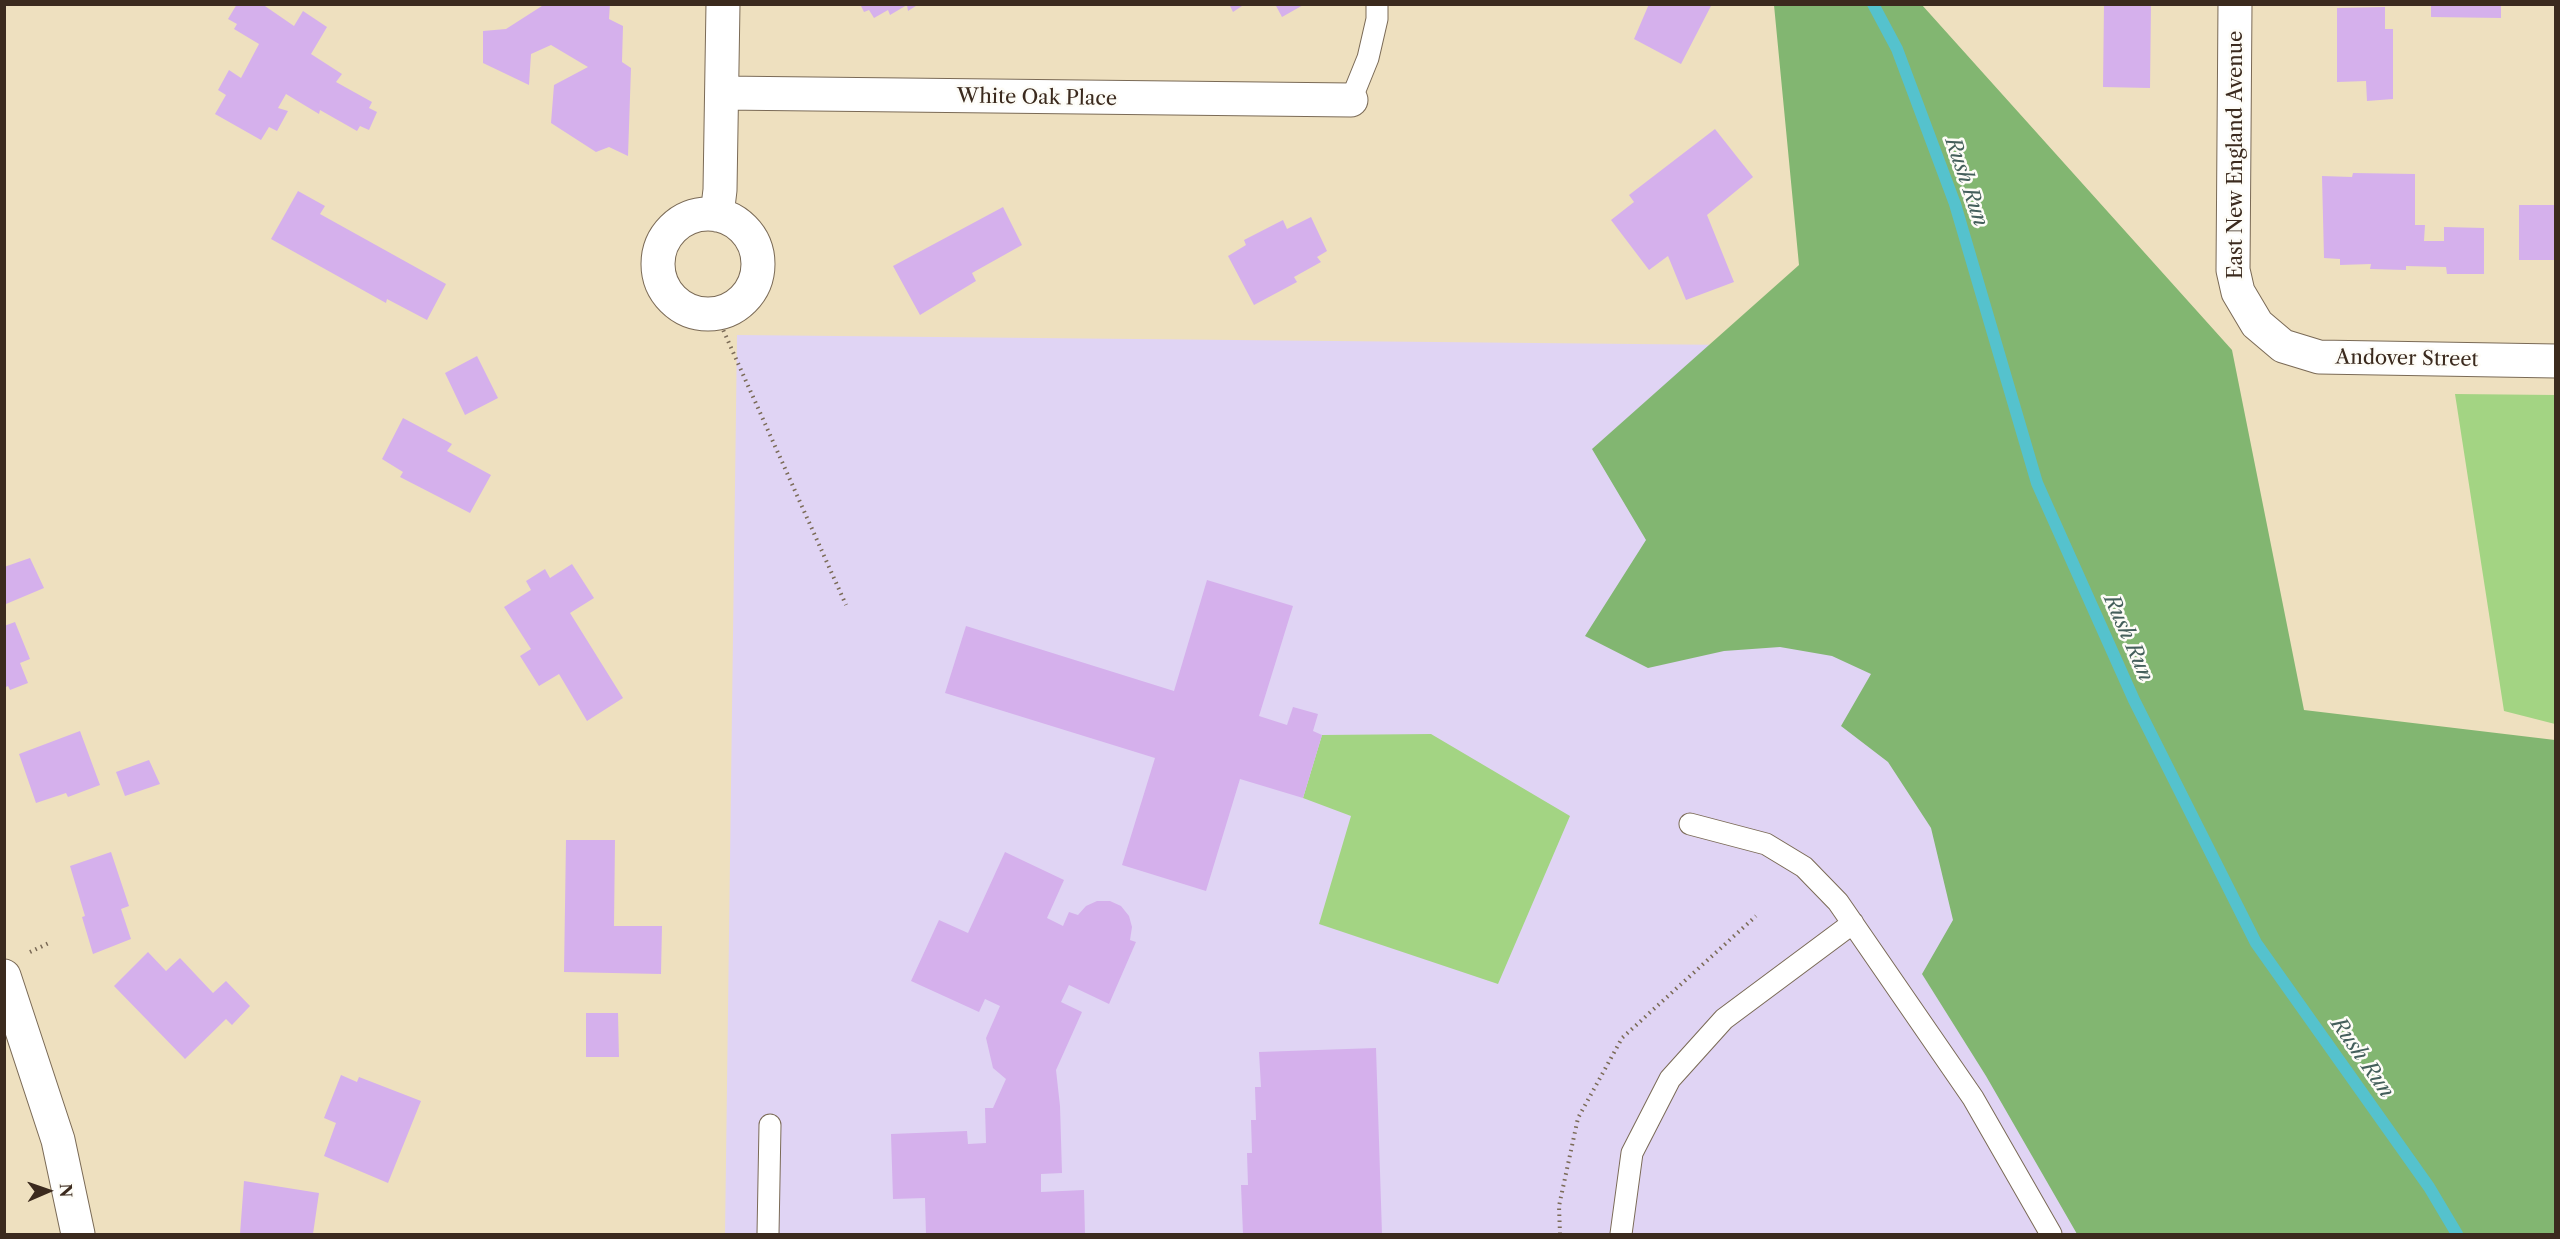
<!DOCTYPE html>
<style>
body{margin:0}
#map{position:relative;width:2560px;height:1239px;overflow:hidden;background:#eee0bf;font-family:"Libre Caslon Text",serif}
canvas{display:block}
.frame{position:absolute;inset:0;border:6px solid #3b2a1e;pointer-events:none}
.north{position:absolute;left:18px;top:1161px;width:60px;height:60px;-webkit-text-stroke:4px #fdfcf7;paint-order:stroke;rotate:88deg;font-size:16px;font-weight:700;line-height:24px;text-align:center;color:#3b2a1e}
.north::after{content:'';display:block;margin:auto;width:21px;height:27px;background:#3b2a1e;clip-path:polygon(50% 0,100% 100%,50% 72%,0 100%)}
</style>
<div id="map">
<canvas width="2560" height="1239"></canvas>
<div class="frame"></div>
<div class="north">N</div>
</div>
<script>
const ctx = document.querySelector('canvas').getContext('2d');
ctx.lineJoin = 'round';
function paint(path, color) { ctx.fillStyle = color; ctx.fill(path, 'evenodd'); }
const poly = rows => new Path2D(rows.map(r => 'M' + r).join(''));
function trace(path, color, width, dash) { ctx.strokeStyle = color; ctx.lineWidth = width; ctx.lineCap = dash ? 'butt' : 'round'; ctx.setLineDash(dash || []); ctx.stroke(path); }
function label(font, color, halo, rows, align = 'center') {
  ctx.font = font + ' "Libre Caslon Text",serif'; ctx.lineWidth = 5; ctx.setLineDash([]); ctx.textBaseline = 'middle'; ctx.strokeStyle = halo; ctx.fillStyle = color; for (const [text, x, y, turn = 0] of rows) {
    ctx.save(); ctx.translate(x, y); ctx.rotate((+turn || 0) * Math.PI / 180); ctx.textAlign = isNaN(turn) ? turn : align; if (halo) ctx.strokeText(text, 0, 0); ctx.fillText(text, 0, 0); ctx.restore();
  }
}
const built = poly([
 [737,335,2232,350,2228,753,2555,1234,725,1234]
]);
const green = poly([
 [2455,394,2555,395,2555,724,2504,711],
 [1431,734,1570,816,1498,984,1319,924,1351,816,1303,798,1322,735]
]);
const forest = poly([
 [1774,5,1922,5,2232,350,2304,710,2555,740,2555,1234,2077,1234,1986,1076,1922,974,1953,920,1931,828,1888,762,1841,726,1871,674,1832,656,1780,647,1724,651,1648,668,1585,636,1646,540,1592,449,1799,265]
]);
const stream = poly([
 [1873,4,1897,49,1955,204,2037,483,2134,700,2256,943,2429,1187,2457,1234]
]);
const building = poly([
 [237,4,262,4,294,26,303,11,327,27,311,54,342,74,336,82,372,102,369,108,377,112,369,130,360,126,357,131,320,110,319,114,286,94,278,108,288,111,277,131,269,127,261,140,215,114,226,95,218,90,229,70,241,78,259,44,234,29,237,24,228,19],
 [545,4,610,4,609,19,623,26,622,62,631,68,628,156,609,147,596,152,551,123,554,85,588,67,551,45,531,54,529,85,483,63,483,31,506,29],
 [860,4,919,4,908,11,907,5,890,15,888,10,874,18,869,10,864,12],
 [1229,4,1245,4,1233,12],
 [1275,4,1305,4,1282,17],
 [1649,4,1712,4,1681,64,1634,39],
 [2104,4,2151,4,2150,88,2103,87],
 [2431,4,2501,4,2501,18,2431,17],
 [2385,7,2385,29,2393,29,2393,99,2367,101,2366,81,2337,82,2337,8],
 [1715,129,1753,177,1707,215,1734,282,1686,300,1668,256,1649,270,1611,220,1634,202,1629,195],
 [2353,173,2415,174,2415,225,2425,225,2424,241,2444,241,2444,227,2484,228,2484,274,2447,274,2446,267,2406,266,2406,270,2370,269,2371,264,2340,265,2340,259,2324,258,2322,176,2352,177],
 [298,191,325,206,320,214,446,284,427,320,387,299,386,303,271,239],
 [2519,205,2556,205,2556,260,2519,260],
 [1003,207,1022,245,972,273,976,281,920,315,893,266],
 [1311,217,1327,251,1317,257,1321,262,1294,277,1297,282,1254,305,1228,256,1246,245,1244,240,1283,220,1287,229],
 [477,356,498,398,465,415,445,373],
 [403,418,452,444,447,451,491,475,470,513,400,477,403,472,382,459],
 [30,558,44,588,6,604,4,567],
 [572,564,594,598,570,613,623,698,587,721,559,674,539,686,520,656,531,649,504,607,531,590,526,581,545,569,550,578],
 [1207,580,1293,606,1259,716,1287,725,1293,707,1318,714,1313,731,1322,735,1303,798,1240,779,1206,891,1122,865,1155,758,945,693,966,626,1174,691],
 [15,622,30,659,20,663,28,683,10,690,8,686,4,688,4,626],
 [80,731,100,785,68,797,66,793,36,803,19,754],
 [149,760,160,784,125,796,116,772],
 [566,840,615,840,614,926,662,926,661,974,564,972],
 [111,852,129,906,121,909,131,939,93,954,82,917,85,916,70,866],
 [1005,852,1064,880,1047,918,1063,926,1069,912,1078,915,1086,906,1097,901,1110,901,1121,906,1129,916,1132,927,1130,940,1136,942,1109,1004,1069,985,1061,1002,1082,1012,1056,1070,1060,1106,1062,1173,1041,1174,1041,1192,1084,1190,1085,1234,926,1234,925,1198,893,1199,891,1134,967,1131,968,1144,986,1143,985,1108,993,1108,1006,1079,993,1068,986,1038,1000,1006,985,999,979,1012,911,981,939,920,968,933],
 [148,952,166,971,180,958,213,993,226,981,250,1006,232,1025,226,1019,185,1059,114,986],
 [586,1013,618,1013,619,1057,586,1057],
 [1376,1048,1382,1234,1243,1234,1241,1185,1248,1185,1247,1153,1252,1153,1251,1120,1256,1120,1255,1087,1261,1087,1259,1052],
 [341,1075,357,1082,359,1077,421,1101,388,1183,324,1156,336,1123,324,1118],
 [244,1181,319,1193,313,1234,240,1234]
]);
const path = poly([
 [716,314,846,605],
 [30,952,51,942],
 [1560,1234,1559,1206,1578,1118,1622,1038,1756,916]
]);
const service = poly([
 [1351,100,1368,58,1377,19,1377,4],
 [1690,824,1766,844,1804,867,1838,902,1973,1098,2051,1234],
 [768,1234,770,1125],
 [1621,1234,1632,1153,1670,1079,1724,1019,1853,923]
]);
const minor = poly([
 [2235,4,2233,270,2238,292,2257,324,2283,346,2319,357,2556,361],
 [723,93,1351,100],
 '658 264a50 50 0 1 1 100 0a50 50 0 1 1-100 0Z',
 [717,215,720,190,723,4],
 [4,976,58,1140,78,1234]
]);
const streetNames = [
 ["White Oak Place",1037,98,1],
 ["East New England Avenue",2236,155,-90],
 ["Andover Street",2407,359,1]
];
const waterNames = [
 ["Rush Run",1966,182,71],
 ["Rush Run",2128,638,66],
 ["Rush Run",2362,1058,55]
];
paint(built, '#e0d4f4');
paint(green, '#a3d483');
paint(forest, '#82b671');
trace(stream, '#55c2cd', 12);
paint(building, '#d5b0ec');
trace(service, '#7a6a56', 23);
trace(minor, '#7a6a56', 35);
trace(path, '#7a6a56', 4, [1.5, 4.5]);
trace(service, '#fff', 21);
trace(minor, '#fff', 33);
label('20px', '#3b2a1e', '#fdfcf7', streetNames);
label('italic 21px', '#445f5b', '#fdfcf7', waterNames);
</script>
